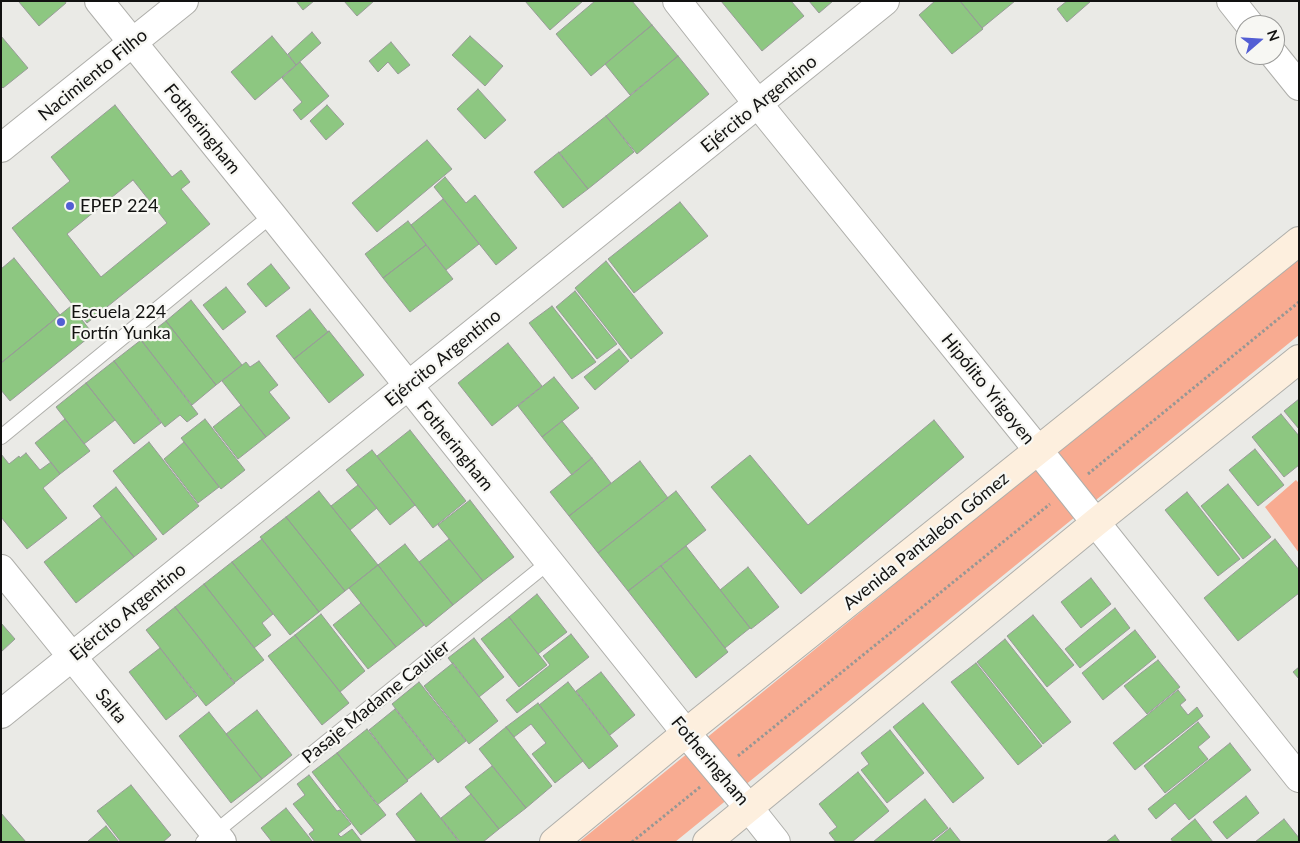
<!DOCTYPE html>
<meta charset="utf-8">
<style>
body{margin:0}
#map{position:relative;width:1300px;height:843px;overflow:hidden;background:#eaeae6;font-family:Lato,sans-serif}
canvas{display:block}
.frame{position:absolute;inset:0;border:2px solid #121211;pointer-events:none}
.north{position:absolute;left:1235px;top:15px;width:50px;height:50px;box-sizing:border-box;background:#f7f7f3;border:1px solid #9b9b99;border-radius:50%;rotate:71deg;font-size:14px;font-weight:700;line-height:20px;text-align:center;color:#121211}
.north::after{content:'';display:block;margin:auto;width:18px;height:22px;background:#535ed4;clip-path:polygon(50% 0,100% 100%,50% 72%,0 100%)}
</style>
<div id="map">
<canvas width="1300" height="843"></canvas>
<div class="frame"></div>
<div class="north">N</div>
</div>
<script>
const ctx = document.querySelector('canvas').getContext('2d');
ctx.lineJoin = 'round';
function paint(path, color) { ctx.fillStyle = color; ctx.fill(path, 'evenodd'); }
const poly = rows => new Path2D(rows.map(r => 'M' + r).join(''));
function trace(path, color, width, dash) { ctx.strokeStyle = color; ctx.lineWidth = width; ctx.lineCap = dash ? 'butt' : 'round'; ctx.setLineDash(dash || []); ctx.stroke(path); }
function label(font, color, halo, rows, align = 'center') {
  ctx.font = font + ' Lato,sans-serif'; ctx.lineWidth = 4.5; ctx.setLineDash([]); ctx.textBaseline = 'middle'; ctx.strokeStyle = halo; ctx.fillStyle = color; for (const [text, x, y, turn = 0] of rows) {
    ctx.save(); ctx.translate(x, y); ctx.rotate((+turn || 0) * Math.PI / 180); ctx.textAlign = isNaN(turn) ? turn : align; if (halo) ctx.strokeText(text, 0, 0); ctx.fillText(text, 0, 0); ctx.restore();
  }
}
const green = poly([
 [1299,254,1299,335,675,842,579,842],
 [1296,480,1299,483,1299,553,1265,507]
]);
const building = poly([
 [20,1,65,1,66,3,39,26,19,2,20,1],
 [296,1,314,1,303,10,296,1],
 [344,1,374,1,357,16,344,1],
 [525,1,583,1,550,30,525,1],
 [595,1,632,1,652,25,591,76,556,34,595,1],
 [721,1,791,1,804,16,762,51,721,1],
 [809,1,833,1,819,13,809,1],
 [935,1,960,1,983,29,952,54,919,15,935,1],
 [960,1,1015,1,982,28,960,1],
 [1067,1,1091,1,1067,22,1057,9,1067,1],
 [652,25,678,56,630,95,605,64,652,25],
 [312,32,321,43,296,65,288,54,312,32],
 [1,36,28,68,3,88,1,86,1,36],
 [272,36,296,65,255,100,231,72,272,36],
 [470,36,503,66,485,86,452,55,470,36],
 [391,42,410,65,398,74,388,62,378,72,369,61,391,42],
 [678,56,709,94,637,154,606,116,678,56],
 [300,62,329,96,301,120,293,110,302,102,282,78,300,62],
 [478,89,506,120,485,139,457,109,478,89],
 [115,105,172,177,181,170,190,182,181,189,210,224,87,323,12,228,70,181,51,157,115,105],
 [133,180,167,223,101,277,67,234,133,180],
 [327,105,344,124,326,140,310,121,327,105],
 [606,116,634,152,588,189,559,153,606,116],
 [427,140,452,169,377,232,352,203,427,140],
 [559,152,588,189,563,208,534,172,559,152],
 [445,177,466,203,475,195,517,248,496,265,434,187,445,177],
 [443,199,479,244,446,270,411,225,443,199],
 [680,202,708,236,634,293,608,259,680,202],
 [408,221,426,245,383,278,365,254,408,221],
 [426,245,453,279,410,312,383,278,426,245],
 [14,258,60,315,1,363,1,269,14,258],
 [606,261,663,333,631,359,575,288,606,261],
 [271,264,290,288,266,307,247,284,271,264],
 [226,287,246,312,223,330,203,305,226,287],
 [575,291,617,344,597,359,556,307,575,291],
 [191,300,242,365,216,385,166,321,191,300],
 [71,306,93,334,10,401,1,390,1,363,71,306],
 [552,306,596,362,572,379,529,323,552,306],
 [310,309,328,332,294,359,276,336,310,309],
 [166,321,216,385,192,405,141,340,166,321],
 [329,331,364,375,329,403,294,359,329,331],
 [141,340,198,414,187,422,180,415,165,427,114,361,141,340],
 [508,343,542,386,492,426,458,383,508,343],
 [619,349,629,361,595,390,584,377,619,349],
 [114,361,161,423,134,444,86,383,114,361],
 [259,361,278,385,269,392,290,418,266,437,222,381,246,362,250,367,259,361],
 [554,377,579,408,542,437,518,406,554,377],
 [86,383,115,420,84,444,56,407,86,383],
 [1299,399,1299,429,1284,411,1299,399],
 [241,405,266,437,238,459,213,427,241,405],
 [1281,414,1299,436,1299,465,1284,477,1252,437,1281,414],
 [65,419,90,451,60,474,35,443,65,419],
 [205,419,245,470,221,489,181,438,205,419],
 [934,420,964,457,801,594,711,487,750,455,808,525,934,420],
 [562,421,592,458,572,475,542,437,562,421],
 [410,430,466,501,433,528,377,456,410,430],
 [149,442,199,506,163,535,113,471,149,442],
 [184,442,219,487,198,503,164,459,184,442],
 [1255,449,1284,485,1258,506,1229,470,1255,449],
 [372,450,415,505,390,525,346,470,372,450],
 [26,453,40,470,51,462,60,474,43,488,67,518,27,549,1,517,1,454,9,464,19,456,20,458,26,453],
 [592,458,611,483,569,516,550,492,592,458],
 [640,461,668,498,598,553,569,516,640,461],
 [1228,484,1271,537,1243,559,1201,506,1228,484],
 [358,485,377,508,350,530,331,506,358,485],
 [116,487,157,539,134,557,93,506,116,487],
 [319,491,378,565,345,591,286,517,319,491],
 [676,491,706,530,628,591,598,553,676,491],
 [1187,492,1240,559,1218,576,1165,510,1187,492],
 [470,500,514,557,483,581,438,525,470,500],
 [101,517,134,557,76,603,44,562,101,517],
 [286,517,345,591,319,612,260,537,286,517],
 [262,539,319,612,290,635,232,562,262,539],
 [449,539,483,581,453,605,419,562,449,539],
 [1275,539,1299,570,1299,593,1238,641,1204,598,1275,539],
 [405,544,453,605,426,627,378,565,405,544],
 [686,546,750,628,725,648,661,566,686,546],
 [232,562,273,614,262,623,271,635,254,648,204,584,232,562],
 [378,565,424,625,396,647,349,588,378,565],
 [661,566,728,652,696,678,628,591,661,566],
 [748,567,779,607,751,629,720,590,748,567],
 [1091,578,1111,604,1081,628,1061,602,1091,578],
 [204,584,264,660,234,683,175,607,204,584],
 [537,594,567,632,538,654,509,617,537,594],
 [361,603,396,647,368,669,333,625,361,603],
 [175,607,235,683,206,706,146,630,175,607],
 [1115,608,1130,628,1080,668,1065,649,1115,608],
 [321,614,365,671,340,692,295,635,321,614],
 [1033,615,1074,665,1047,687,1007,636,1033,615],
 [509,617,547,665,519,687,481,639,509,617],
 [1,623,15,639,1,652,1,623],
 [1135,630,1156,657,1103,700,1082,673,1135,630],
 [571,634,589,657,517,713,506,700,550,665,543,656,571,634],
 [295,635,349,703,322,725,268,656,295,635],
 [474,638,504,677,479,697,448,658,474,638],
 [1005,639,1071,722,1043,744,977,662,1005,639],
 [160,648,197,696,166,720,129,672,160,648],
 [1158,660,1180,687,1147,714,1124,686,1158,660],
 [453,663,498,721,469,744,424,686,453,663],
 [976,663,1042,746,1018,765,951,682,976,663],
 [1299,667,1299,679,1293,672,1299,667],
 [601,672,635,715,610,735,576,691,601,672],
 [419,682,466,741,438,763,392,704,419,682],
 [568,682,618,746,589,769,539,705,568,682],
 [1178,690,1186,700,1180,705,1188,715,1197,707,1203,716,1135,770,1113,743,1178,690],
 [538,703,583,761,555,783,532,754,546,743,531,724,514,737,506,727,538,703],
 [923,703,984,778,953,803,893,727,923,703],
 [395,709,434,759,407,780,369,730,395,709],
 [257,710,292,755,262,779,226,734,257,710],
 [209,712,262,779,231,803,179,736,209,712],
 [1198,722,1210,737,1198,747,1208,759,1165,793,1144,766,1198,722],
 [506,727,552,786,526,808,479,749,506,727],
 [367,729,408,781,377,805,337,753,367,729],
 [890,730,924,773,887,803,861,770,869,764,861,753,890,730],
 [1230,743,1251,770,1189,820,1175,803,1156,819,1148,809,1230,743],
 [337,753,386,815,361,835,312,772,337,753],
 [492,766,526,808,499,829,465,787,492,766],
 [858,772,889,811,852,842,836,842,829,833,837,827,819,804,858,772],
 [309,775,337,811,340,810,351,824,338,834,341,837,352,829,362,842,315,842,309,834,314,830,293,804,305,795,297,784,309,775],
 [131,785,171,835,163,842,121,842,97,811,131,785],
 [421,793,459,842,417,842,396,814,421,793],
 [471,794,499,829,483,842,460,842,441,818,471,794],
 [1246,796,1259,813,1227,839,1213,822,1246,796],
 [925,799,948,828,930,842,873,842,925,799],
 [286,808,312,841,311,842,272,842,261,828,286,808],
 [1,813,26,842,1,842,1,813],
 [1195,819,1213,842,1173,842,1171,839,1195,819],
 [1284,819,1299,838,1299,842,1255,842,1284,819],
 [106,826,119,842,88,842,88,841,106,826],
 [950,828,961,842,933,842,950,828],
 [1115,835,1120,842,1106,842,1115,835]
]);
const path = poly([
 [1088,474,1299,302],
 [738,756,1050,504],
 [632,842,700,787]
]);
const lane = poly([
 [1,437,272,215],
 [203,842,549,562]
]);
const street = poly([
 [99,1,272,215,686,733,749,808,776,842],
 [677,1,758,104,1038,450,1299,778],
 [1231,1,1250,25],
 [1274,55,1299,86],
 [1,148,184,1],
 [1,569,222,842],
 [1,714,885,1]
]);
const secondary = poly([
 [554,842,698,723,1299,241],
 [707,842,1095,523,1299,359]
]);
const markers = [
 [70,206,5,"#535ed4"],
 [61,322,5,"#535ed4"]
];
const streetNames = [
 ["Nacimiento Filho",93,75,-39],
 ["Ejército Argentino",759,104,-39],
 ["Fotheringham",202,129,51],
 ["Ejército Argentino",443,358,-39],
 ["Hipólito Yrigoyen",988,389,51],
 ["Fotheringham",455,446,51],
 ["Avenida Pantaleón Gómez",926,541,-39],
 ["Ejército Argentino",128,612,-39],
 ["Pasaje Madame Caulier",376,702,-39],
 ["Salta",111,706,51],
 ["Fotheringham",710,761,50]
];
const poiNames = [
 ["EPEP 224",80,206],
 ["Escuela 224",71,312],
 ["Fortín Yunka",71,333]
];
paint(green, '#f8ab91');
paint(building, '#8dc781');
trace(building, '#989b98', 1);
trace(lane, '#afafab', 16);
trace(street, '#afafab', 30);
trace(secondary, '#afafab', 30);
trace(path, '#979794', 3, [2.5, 2.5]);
trace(lane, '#fff', 14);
trace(street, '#fff', 28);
trace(secondary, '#fdefde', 28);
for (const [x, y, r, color] of markers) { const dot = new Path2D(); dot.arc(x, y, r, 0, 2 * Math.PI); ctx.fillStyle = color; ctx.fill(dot); trace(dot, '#f7f7f3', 2); }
label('18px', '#121211', '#f7f7f3', streetNames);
label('18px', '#121211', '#f7f7f3', poiNames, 'left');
</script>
